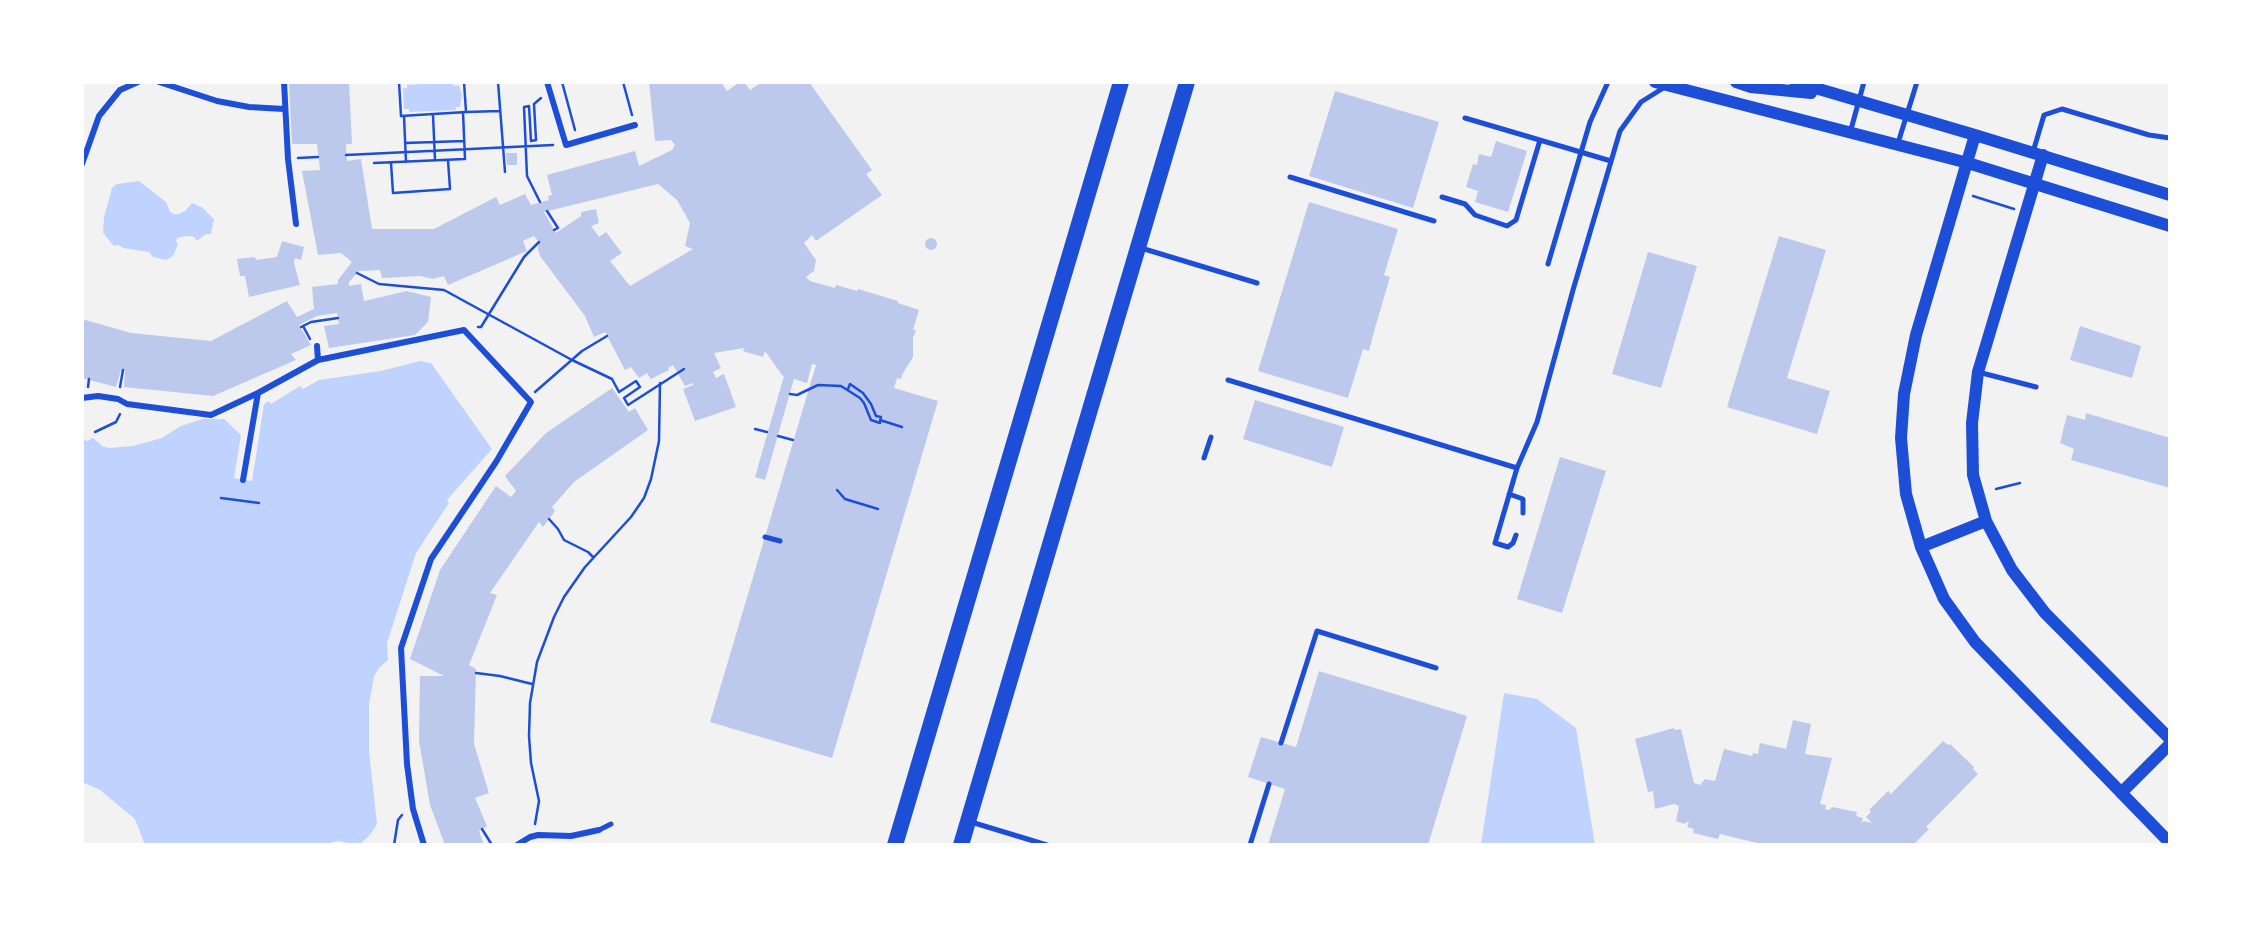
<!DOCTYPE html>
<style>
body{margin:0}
#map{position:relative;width:2252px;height:927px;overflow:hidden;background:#f2f2f2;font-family:"Titillium Web",sans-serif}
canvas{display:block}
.frame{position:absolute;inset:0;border:84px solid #fff;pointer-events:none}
</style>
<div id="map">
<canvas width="2252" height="927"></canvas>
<div class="frame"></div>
</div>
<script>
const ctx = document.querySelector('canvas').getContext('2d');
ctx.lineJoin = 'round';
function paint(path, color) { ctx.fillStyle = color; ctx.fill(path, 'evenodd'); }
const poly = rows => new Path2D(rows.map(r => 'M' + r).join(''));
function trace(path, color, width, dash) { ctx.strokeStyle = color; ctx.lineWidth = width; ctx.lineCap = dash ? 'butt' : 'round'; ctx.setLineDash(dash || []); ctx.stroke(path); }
const water = poly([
 [453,82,453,86,459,85,462,95,460,107,456,107,456,110,409,112,409,109,404,109,403,88,407,88,407,85],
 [139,181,166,202,170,212,174,214,179,214,185,211,192,203,203,208,214,219,211,234,206,234,197,241,194,237,186,236,177,238,176,242,178,244,173,256,166,260,153,257,149,252,123,248,119,245,114,246,103,233,104,217,112,188,117,184],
 [420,361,431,363,492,449,447,500,449,503,416,553,387,643,388,660,379,668,374,676,369,705,369,751,377,824,370,835,359,845,338,841,320,845,145,845,135,819,100,790,82,782,82,438,87,441,93,438,102,446,109,448,133,446,162,438,181,426,203,419,224,419,241,435,234,478,252,481,264,404,269,401,271,404,300,386,303,389,319,380,381,371],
 [1504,693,1537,699,1576,728,1595,845,1481,845]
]);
const building = poly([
 [289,82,349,82,352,144,346,144,347,161,361,159,372,229,434,229,496,197,500,205,525,194,531,205,549,200,548,196,552,195,547,175,635,151,639,166,672,150,675,145,671,140,655,141,649,82,721,82,727,91,740,82,744,82,750,90,762,82,809,82,872,170,866,174,882,195,816,241,812,235,804,243,816,260,814,271,806,277,810,281,835,288,836,285,857,291,858,289,898,301,898,303,919,310,913,330,916,330,913,338,913,357,903,373,901,379,897,378,894,388,938,401,832,758,710,722,816,365,812,364,807,383,794,379,765,480,755,477,784,376,782,375,765,351,763,357,743,351,744,348,714,353,721,368,713,372,716,378,724,374,736,407,695,421,683,389,693,385,693,383,685,386,673,365,668,368,669,370,651,379,647,373,639,378,631,367,625,370,605,332,594,337,585,316,540,256,538,249,539,242,534,236,523,241,527,251,448,285,444,276,433,279,420,276,382,278,380,270,359,271,357,273,349,282,349,286,361,284,364,301,407,291,431,297,428,322,415,335,329,348,324,326,339,324,337,313,317,316,299,325,311,345,291,354,296,360,213,396,124,387,125,370,121,370,116,387,82,378,82,319,131,333,211,341,287,301,297,317,314,309,312,287,338,284,338,280,352,262,341,253,318,255,302,171,320,170,317,144,292,144],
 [658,184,677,200,690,223,685,246,693,249,630,286,610,261,622,253,606,232,599,237,591,226,599,223,596,209,581,212,581,216,556,233,544,212],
 [1335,91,1439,122,1413,208,1309,176],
 [1496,141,1527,151,1508,212,1475,202,1478,191,1466,187,1473,164,1477,165,1479,154,1491,157],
 [506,153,517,153,517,165,507,165],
 [1309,202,1398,229,1384,275,1390,277,1373,335,1369,351,1363,349,1348,398,1258,371],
 [1779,236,1826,250,1787,378,1830,391,1817,434,1727,407],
 '925 244a6 6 0 1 1 12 0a6 6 0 1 1-12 0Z',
 [282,241,304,247,301,260,295,258,294,263,300,285,249,297,245,276,240,276,237,259,255,257,256,260,277,257],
 [1648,252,1697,266,1661,388,1612,374],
 [2080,326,2141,346,2132,378,2070,360],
 [612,388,629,412,635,408,648,430,574,482,552,507,555,511,543,527,539,522,490,593,497,595,469,665,476,669,474,744,489,793,475,798,487,826,479,831,484,845,445,845,430,805,419,741,420,676,444,676,410,659,440,570,496,486,511,497,516,491,505,476,546,433],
 [1255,400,1344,427,1332,467,1243,439],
 [2086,413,2170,438,2170,488,2071,460,2074,449,2060,443,2067,415,2085,420],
 [1560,457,1606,471,1562,613,1517,599],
 [1319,671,1467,716,1428,845,1268,845,1285,789,1248,777,1261,737,1296,747],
 [1793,720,1811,724,1805,754,1832,758,1820,804,1826,805,1825,809,1830,810,1832,807,1857,812,1856,816,1863,818,1861,823,1864,821,1872,823,1866,817,1871,812,1869,810,1888,791,1891,794,1943,741,1948,745,1950,744,1974,767,1973,769,1978,774,1926,827,1929,829,1913,845,1757,845,1757,843,1720,834,1718,839,1693,833,1694,829,1687,827,1689,822,1686,822,1685,824,1676,821,1679,806,1674,804,1655,809,1653,791,1648,792,1635,739,1674,728,1674,730,1681,729,1694,783,1700,785,1705,779,1715,781,1724,749,1752,756,1753,753,1758,754,1760,743,1786,749]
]);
const path = poly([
 [399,82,401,116,466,112,464,82],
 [498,82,505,172],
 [562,82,575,130],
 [623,82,632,115],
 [466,112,500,111],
 [433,115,435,160],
 [404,116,406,162],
 [405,143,464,141],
 [346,155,553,145],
 [298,158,318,157],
 [374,163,465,159,463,112],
 [391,163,393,193,450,189,448,160],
 [1973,196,2014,209],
 [540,202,527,176,524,107,529,106,531,141,536,140,534,104,541,98],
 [547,211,558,228,554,230],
 [357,273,379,284,444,290,572,360,612,379,619,392,636,381,640,387,624,398,628,405,684,369],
 [303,326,310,339],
 [301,327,311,322,338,318],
 [478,327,481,327,524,257,539,242],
 [88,387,89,379],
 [120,387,123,370],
 [535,392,582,351,607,336],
 [790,394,797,395,818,385,841,386,860,398,864,403,871,420,880,423,881,417,876,416,871,404,863,393,850,384,848,389],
 [880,420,902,427],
 [755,429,767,432],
 [95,432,116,422,120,414],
 [778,436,793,440],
 [1996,489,2020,483],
 [837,490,845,499,878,509],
 [221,498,259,503],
 [549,519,558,529,564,540,588,552,593,557],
 [476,673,500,676,532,684],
 [535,824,539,801,531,763,529,736,530,703,537,662,554,617,564,597,585,567,631,517,644,498,651,479,659,441,660,383],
 [482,829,492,845],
 [394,845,398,820,402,815]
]);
const service = poly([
 [1465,118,1611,161],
 [1850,133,1864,82],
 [1898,143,1917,82],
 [2033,152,2044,115,2062,109,2149,135,2170,138],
 [1290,177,1434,221],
 [1442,197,1465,204,1475,215,1507,226,1516,220,1540,140],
 [1141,248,1257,283],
 [1548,264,1590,122,1608,82],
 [1978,372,2036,387],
 [1228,380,1517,468],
 [1204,458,1211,437],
 [1509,494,1523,499,1523,513],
 [1516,535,1513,543,1508,547,1495,543,1517,468,1537,422,1573,290,1620,131,1641,102,1665,87],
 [765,537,780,541],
 [1281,743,1317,631,1436,668],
 [971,822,1047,845],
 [599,830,611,824],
 [1250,845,1269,784]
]);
const pedestrian = poly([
 [159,82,217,101,249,107,284,109],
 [284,82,288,159,296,224],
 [547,82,566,145,635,125],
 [82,164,99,116,120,90,138,82],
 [317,346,318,360],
 [82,398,98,396,118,399,127,404,211,415,258,393],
 [243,480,258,393,318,360,464,330,531,402,496,462,431,559,401,648,407,764,413,809,424,845],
 [517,845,530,837,538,835,571,836,599,830]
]);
const tertiary = poly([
 [1655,82,1968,163,2170,226],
 [1736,82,1751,87,1811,93],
 [1795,82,1975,135,2170,195],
 [1975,135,1916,335,1904,394,1901,438,1906,494,1921,547,1944,599,1975,642,2170,843],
 [2043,155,1978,372,1972,423,1973,475,1986,521,2012,570,2045,613,2170,739],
 [1921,547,1986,521],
 [2121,793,2170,744]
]);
const primary = poly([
 [895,845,1121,82],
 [961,845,1187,82]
]);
paint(water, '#bfd3fe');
paint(building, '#bdc9ec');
trace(path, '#1d4ed8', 2.5);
trace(service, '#1d4ed8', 5);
trace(pedestrian, '#1d4ed8', 6);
trace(tertiary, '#1d4ed8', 12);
trace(primary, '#1d4ed8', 16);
</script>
